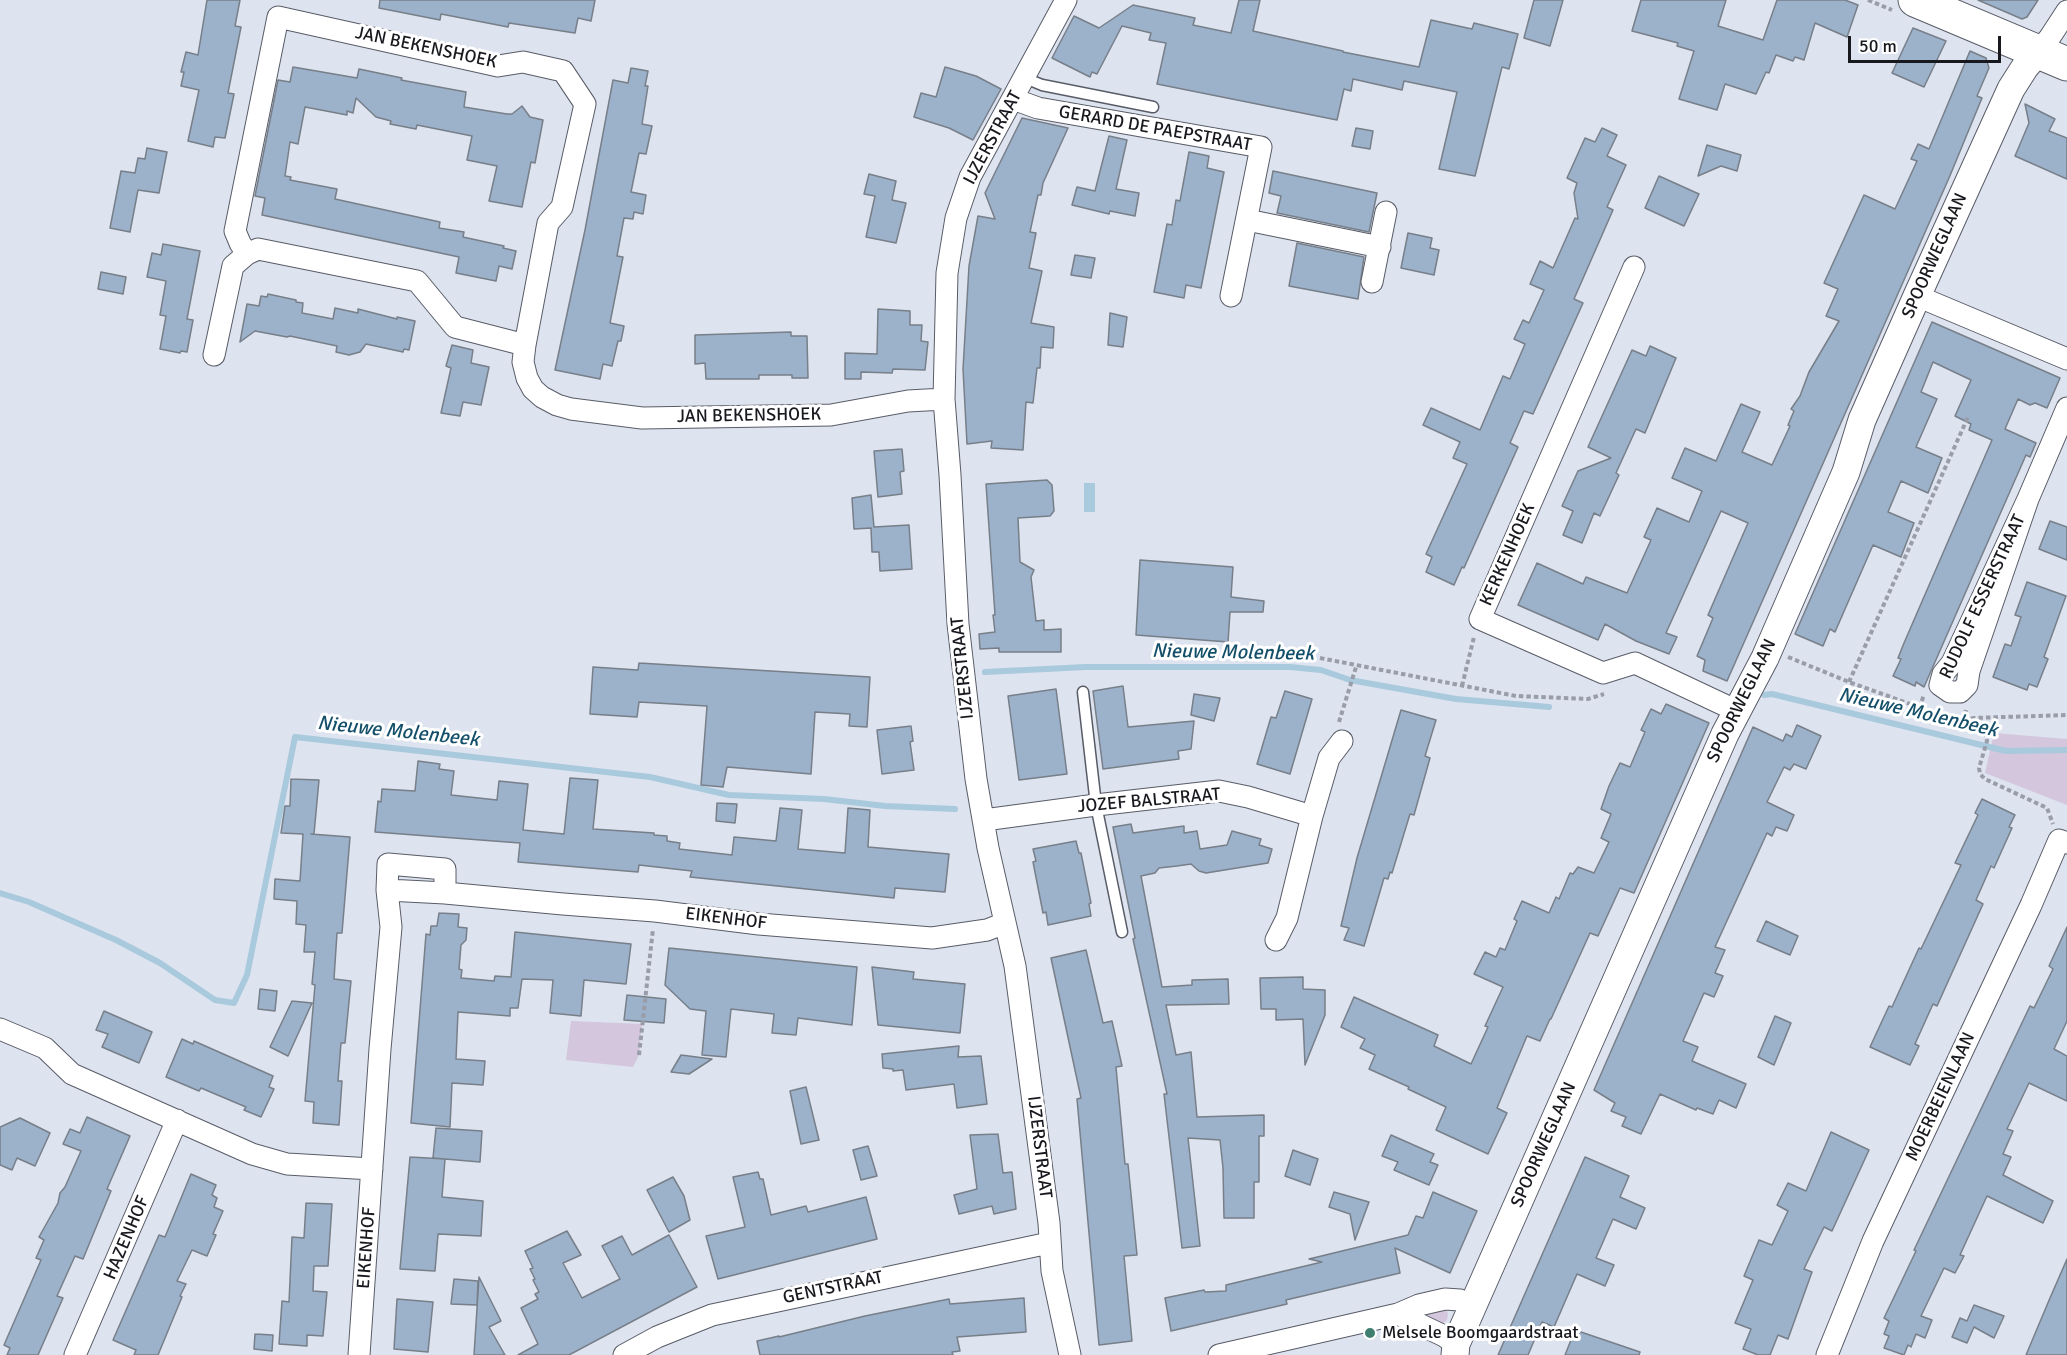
<!DOCTYPE html>
<style>
body{margin:0}
#map{position:relative;width:2067px;height:1355px;overflow:hidden;background:#dee3f0;font-family:Signika,sans-serif}
canvas{display:block}
.scale{position:absolute;left:1848px;top:36px;width:153px;height:27px;box-sizing:border-box;border:3px solid #18191e;border-top:0;padding-left:8px;font-size:18px;line-height:21px;white-space:nowrap;color:#18191e;-webkit-text-stroke:4px #fff;paint-order:stroke}
</style>
<div id="map">
<canvas width="2067" height="1355"></canvas>
<div class="scale">50 m</div>
</div>
<script>
const ctx = document.querySelector('canvas').getContext('2d');
ctx.lineJoin = 'round';
function paint(path, color) { ctx.fillStyle = color; ctx.fill(path, 'evenodd'); }
const poly = rows => new Path2D(rows.map(r => 'M' + r).join(''));
function trace(path, color, width, dash) { ctx.strokeStyle = color; ctx.lineWidth = width; ctx.lineCap = dash ? 'butt' : 'round'; ctx.setLineDash(dash || []); ctx.stroke(path); }
function label(font, color, halo, rows, align = 'center') {
  ctx.font = font + ' Signika,sans-serif'; ctx.lineWidth = 6; ctx.setLineDash([]); ctx.textBaseline = 'middle'; ctx.strokeStyle = halo; ctx.fillStyle = color; for (const [text, x, y, turn = 0] of rows) {
    ctx.save(); ctx.translate(x, y); ctx.rotate((+turn || 0) * Math.PI / 180); ctx.textAlign = isNaN(turn) ? turn : align; if (halo) ctx.strokeText(text, 0, 0); ctx.fillText(text, 0, 0); ctx.restore();
  }
}
const green = poly([
 [1994,733,2067,739,2067,805,1985,773],
 [571,1021,642,1024,639,1055,633,1067,566,1060],
 [1422,1308,1446,1309,1448,1314,1447,1320,1442,1324,1436,1324,1423,1318]
]);
const water = poly([
 [1084,483,1095,483,1095,512,1084,512]
]);
const stream = poly([
 [985,672,1086,667,1290,667,1321,670,1350,680,1456,699,1549,707],
 [1764,695,1772,694,2006,751,2067,750],
 [0,893,29,902,116,940,160,963,215,1000,234,1003,247,975,295,737,650,777,729,795,824,799,885,806,955,809]
]);
const building = poly([
 [207,0,240,0,235,26,241,27,228,93,234,94,225,138,215,137,213,147,188,141,199,90,181,86,184,72,181,72,186,52,198,55,207,0],
 [380,0,595,0,591,21,578,18,575,33,509,23,508,27,441,14,440,20,379,8,380,0],
 [1239,0,1260,0,1253,31,1343,51,1343,52,1419,67,1431,20,1472,29,1474,23,1518,34,1509,69,1502,67,1475,176,1439,169,1457,92,1404,81,1402,90,1353,79,1351,91,1344,89,1337,120,1157,84,1166,43,1149,40,1151,33,1122,26,1097,74,1092,72,1090,77,1052,58,1074,16,1099,28,1133,5,1195,18,1193,25,1231,33,1239,0],
 [1534,0,1563,0,1550,46,1524,38,1534,0],
 [1641,0,1726,0,1718,26,1763,40,1777,0,1845,0,1858,5,1847,37,1815,23,1804,60,1795,57,1793,61,1776,55,1769,73,1766,72,1756,94,1725,84,1717,110,1679,99,1694,51,1677,46,1678,43,1632,31,1641,0],
 [1978,0,2038,0,2027,17,2022,19,1978,0],
 [1913,28,1946,41,1924,87,1892,73,1913,28],
 [1970,51,1986,58,1989,68,1977,96,1982,98,1949,178,1727,681,1703,671,1705,660,1697,656,1713,618,1708,615,1748,523,1721,511,1666,633,1677,637,1669,654,1636,641,1605,624,1598,640,1518,605,1537,563,1583,584,1586,577,1627,593,1651,540,1644,537,1657,508,1689,522,1702,491,1672,478,1685,448,1716,461,1741,404,1760,412,1742,452,1772,465,1790,426,1788,425,1794,411,1791,409,1800,396,1809,372,1839,321,1826,316,1838,289,1824,283,1864,195,1895,209,1917,161,1911,159,1918,144,1929,149,1970,51],
 [293,67,357,78,359,69,402,78,401,80,466,92,464,107,507,114,512,114,522,106,530,117,543,120,535,163,531,162,522,207,489,201,497,166,467,160,472,136,417,125,416,129,390,124,391,121,376,117,356,98,353,113,347,111,347,115,305,107,298,144,290,142,285,176,291,177,290,180,337,189,335,199,440,222,439,228,464,232,463,237,504,246,503,248,516,251,512,269,499,266,496,281,456,273,459,257,262,215,265,198,255,196,278,80,290,82,293,67],
 [945,67,976,76,1001,89,973,140,949,128,914,117,921,93,936,97,945,67],
 [631,68,648,71,645,86,648,86,642,124,652,126,646,154,639,153,631,192,646,195,643,214,634,212,633,219,624,218,617,256,623,257,610,323,624,326,621,341,618,341,612,366,603,364,600,379,555,370,585,230,613,80,628,83,631,68],
 [2025,104,2055,119,2049,131,2067,138,2067,179,2015,156,2029,123,2025,104],
 [1022,118,1068,128,1043,183,1041,195,1038,195,1030,232,1036,233,1029,268,1042,271,1031,323,1054,327,1053,348,1041,347,1040,368,1037,368,1033,403,1026,402,1023,450,991,448,992,441,967,444,963,369,969,266,978,216,995,219,985,193,1022,118],
 [1356,128,1373,131,1370,149,1352,146,1356,128],
 [1602,128,1617,135,1607,156,1626,165,1607,207,1613,210,1574,299,1583,303,1533,414,1524,411,1510,443,1518,447,1464,568,1462,567,1454,585,1426,572,1432,557,1426,554,1467,464,1453,458,1460,442,1423,425,1431,408,1480,430,1503,376,1510,379,1525,344,1514,339,1523,320,1529,323,1544,290,1530,284,1540,261,1553,268,1575,218,1578,219,1574,193,1577,183,1567,178,1585,138,1595,142,1602,128],
 [1109,136,1127,140,1116,189,1139,193,1135,216,1110,211,1109,214,1072,205,1077,187,1095,191,1109,136],
 [1707,145,1741,155,1737,171,1721,166,1698,176,1707,145],
 [147,148,167,152,159,193,138,190,130,232,110,228,121,171,135,173,138,158,145,159,147,148],
 [1189,152,1209,156,1207,168,1224,172,1201,288,1186,285,1184,298,1154,292,1167,224,1172,225,1176,200,1180,201,1189,152],
 [1273,171,1377,193,1369,232,1277,213,1281,196,1269,193,1273,171],
 [869,174,896,181,892,200,906,203,896,243,866,237,875,196,864,194,869,174],
 [1659,176,1699,194,1684,226,1645,208,1659,176],
 [1408,233,1432,238,1430,248,1439,250,1434,275,1401,268,1408,233],
 [1297,243,1364,257,1358,299,1289,286,1297,243],
 [163,244,200,251,187,319,193,320,187,352,181,351,180,353,160,349,166,316,160,315,166,281,147,277,152,253,161,255,163,244],
 [1075,255,1095,258,1091,278,1071,275,1075,255],
 [101,272,126,277,123,294,98,289,101,272],
 [268,294,296,300,296,302,303,303,302,313,333,319,335,308,358,313,358,309,397,319,397,317,415,321,409,350,404,349,403,352,366,344,360,352,349,355,336,352,337,346,290,336,287,337,255,331,240,342,247,304,259,306,261,296,267,297,268,294],
 [878,309,910,311,910,325,922,325,921,341,928,342,925,370,893,369,892,373,861,372,861,379,845,379,845,353,877,354,878,309],
 [1110,313,1127,317,1123,347,1108,345,1110,313],
 [1932,322,2060,378,2047,408,2035,403,2030,405,2018,399,2005,429,2036,443,2030,457,2026,455,1924,687,1916,682,1915,686,1893,676,1901,659,1898,658,1904,643,1992,440,1969,430,1971,424,1955,416,1971,380,1933,362,1921,392,1937,399,1916,447,1942,458,1928,493,1901,481,1888,512,1914,523,1901,557,1873,545,1835,632,1830,629,1823,646,1795,634,1932,322],
 [791,332,791,336,807,336,808,378,792,378,792,375,759,375,759,379,706,379,705,363,695,364,695,335,791,332],
 [452,345,473,350,471,363,489,367,481,405,463,402,460,416,441,413,451,368,446,366,452,345],
 [1650,346,1676,358,1645,433,1636,429,1616,473,1619,475,1600,516,1594,513,1582,543,1563,535,1573,511,1562,506,1578,471,1611,458,1588,447,1632,350,1646,356,1650,346],
 [902,449,904,471,900,472,902,494,878,497,874,451,902,449],
 [1047,480,1052,485,1054,511,1050,516,1018,518,1020,562,1034,570,1031,577,1036,621,1044,620,1044,630,1061,629,1061,652,999,652,999,648,980,649,979,634,995,632,993,615,995,615,986,484,1047,480],
 [871,495,874,527,909,525,912,569,880,571,879,552,872,552,871,528,854,529,852,498,871,495],
 [2050,521,2067,527,2067,560,2039,549,2050,521],
 [1140,560,1233,567,1231,597,1264,601,1263,612,1230,612,1228,642,1136,635,1140,560],
 [2027,582,2066,596,2044,657,2048,659,2037,687,2029,684,2027,690,1993,677,2005,644,2011,646,2021,617,2015,615,2027,582],
 [639,663,870,677,867,727,849,726,850,714,815,712,811,774,727,767,723,787,701,785,707,706,639,702,637,717,590,714,593,667,638,670,639,663],
 [1123,686,1128,727,1194,721,1191,749,1178,751,1179,759,1103,769,1093,691,1123,686],
 [1056,689,1067,774,1019,780,1008,696,1056,689],
 [1285,691,1312,699,1290,774,1257,764,1271,717,1276,718,1285,691],
 [1194,694,1220,698,1214,721,1191,715,1194,694],
 [1666,704,1709,723,1634,893,1620,888,1598,936,1590,933,1551,1019,1550,1019,1540,1041,1527,1036,1497,1108,1507,1113,1488,1154,1436,1130,1446,1107,1408,1089,1409,1087,1369,1069,1375,1055,1360,1048,1365,1039,1341,1027,1354,997,1438,1035,1434,1046,1471,1064,1488,1027,1485,1026,1503,987,1474,974,1485,952,1496,957,1500,948,1505,950,1517,921,1514,919,1522,901,1549,913,1556,897,1559,899,1570,873,1573,874,1578,867,1594,873,1609,842,1601,838,1611,814,1601,809,1609,786,1620,763,1630,767,1645,732,1641,730,1651,709,1661,714,1666,704],
 [1401,710,1436,720,1425,756,1430,758,1414,815,1410,814,1392,873,1390,872,1388,879,1384,878,1364,946,1344,940,1349,928,1341,926,1357,858,1401,710],
 [1797,725,1821,736,1806,769,1794,764,1790,770,1784,767,1767,802,1794,815,1787,831,1776,827,1772,836,1767,833,1715,947,1725,950,1715,973,1723,976,1714,997,1704,993,1683,1041,1698,1047,1692,1061,1746,1084,1736,1108,1719,1100,1713,1114,1697,1108,1696,1110,1660,1094,1641,1134,1622,1126,1626,1117,1611,1111,1615,1103,1594,1090,1753,727,1783,741,1786,734,1792,737,1797,725],
 [911,726,913,741,910,742,914,770,882,774,877,730,911,726],
 [418,761,440,764,439,769,454,771,451,795,497,800,499,781,528,784,523,830,564,834,570,778,598,780,593,829,654,833,654,835,667,836,667,841,680,843,679,849,732,855,734,837,776,841,780,808,802,810,798,849,845,853,848,808,870,810,868,847,949,854,945,892,895,888,894,898,690,877,692,871,639,865,638,872,518,862,520,843,375,832,378,801,381,802,382,789,415,791,418,761],
 [291,779,319,780,314,834,311,834,350,837,342,933,337,933,334,979,351,981,345,1043,341,1043,338,1081,342,1081,339,1125,313,1123,314,1102,305,1101,315,985,312,984,315,952,304,952,306,925,296,924,297,901,274,899,275,879,300,881,303,834,281,833,285,806,290,806,291,779],
 [1982,799,2015,815,2009,827,2012,828,1994,868,1991,866,1976,900,1983,904,1937,1006,1933,1004,1915,1044,1919,1046,1910,1065,1870,1047,1889,1006,1892,1007,1919,948,1921,949,1961,865,1955,863,1978,815,1975,813,1982,799],
 [717,803,737,804,735,823,716,821,717,803],
 [1131,824,1133,833,1184,826,1184,833,1197,831,1200,849,1227,845,1232,831,1261,839,1259,845,1272,849,1268,863,1206,873,1199,871,1191,864,1177,866,1159,868,1155,873,1141,876,1162,987,1192,985,1192,980,1228,979,1229,1004,1166,1005,1176,1055,1191,1052,1197,1117,1264,1115,1264,1136,1259,1136,1259,1182,1254,1182,1254,1218,1224,1218,1223,1168,1220,1140,1188,1138,1200,1246,1182,1248,1164,1094,1167,1094,1133,939,1135,938,1113,827,1131,824],
 [1076,841,1079,853,1081,853,1091,903,1089,904,1091,916,1048,925,1046,912,1043,913,1033,862,1036,861,1033,849,1076,841],
 [439,913,459,914,458,927,467,928,466,940,461,945,459,969,462,970,461,978,494,981,495,976,511,977,515,932,631,944,626,984,584,980,581,1016,550,1013,553,980,522,979,518,1008,510,1008,510,1016,458,1012,456,1059,485,1061,483,1085,452,1083,450,1127,411,1123,426,934,430,935,431,926,437,926,439,913],
 [1766,921,1798,936,1790,955,1757,941,1766,921],
 [2067,927,2067,1021,2054,1049,2067,1056,2067,1101,2029,1083,2007,1129,2013,1131,2003,1154,2011,1157,2003,1175,2053,1201,2049,1210,2043,1223,1987,1196,1960,1255,1964,1256,1955,1273,1944,1268,1921,1316,1932,1320,1925,1338,1916,1334,1911,1347,1908,1345,1904,1355,1884,1348,1889,1336,1884,1334,1889,1321,1884,1318,1916,1251,1914,1250,2030,1006,2034,1008,2053,969,2049,966,2067,927],
 [669,948,857,967,852,1025,798,1018,796,1035,772,1033,774,1014,731,1009,726,1057,702,1055,706,1011,690,1009,665,985,669,948],
 [1086,950,1103,1023,1112,1021,1122,1066,1116,1067,1125,1164,1128,1164,1137,1255,1124,1256,1132,1341,1099,1345,1077,1099,1081,1098,1051,958,1086,950],
 [872,967,914,972,913,979,965,984,960,1033,878,1025,872,967],
 [1303,977,1303,989,1325,990,1325,1015,1305,1065,1303,1019,1276,1020,1276,1009,1261,1009,1260,978,1303,977],
 [260,989,277,991,275,1011,258,1009,260,989],
 [627,995,666,999,664,1023,624,1020,627,995],
 [292,1001,312,1003,288,1056,270,1047,292,1001],
 [104,1011,152,1032,139,1063,102,1047,108,1034,96,1030,104,1011],
 [1775,1016,1791,1023,1774,1065,1758,1057,1775,1016],
 [182,1039,193,1044,194,1041,273,1076,269,1087,274,1089,261,1117,244,1110,246,1107,201,1088,199,1091,166,1077,182,1039],
 [959,1046,958,1057,981,1056,987,1104,957,1108,954,1084,906,1090,903,1070,893,1071,893,1069,883,1068,882,1054,959,1046],
 [681,1055,712,1059,689,1074,671,1072,681,1055],
 [806,1087,819,1140,801,1144,790,1091,806,1087],
 [87,1117,130,1136,107,1189,111,1191,83,1259,75,1256,57,1296,63,1298,38,1355,7,1355,10,1348,4,1345,41,1260,36,1258,44,1240,39,1237,58,1203,60,1193,65,1187,81,1151,63,1144,70,1129,80,1133,87,1117],
 [20,1118,50,1133,35,1166,17,1158,12,1170,0,1165,0,1127,20,1118],
 [436,1128,482,1131,480,1162,433,1158,436,1128],
 [1831,1132,1869,1150,1832,1231,1824,1227,1804,1269,1812,1272,1788,1339,1778,1335,1770,1355,1758,1355,1743,1349,1751,1329,1735,1323,1753,1280,1744,1276,1759,1240,1772,1245,1788,1211,1777,1205,1788,1183,1806,1191,1831,1132],
 [998,1134,1003,1173,1012,1172,1016,1209,994,1214,992,1206,959,1214,954,1195,977,1189,970,1135,998,1134],
 [1391,1135,1434,1154,1430,1162,1438,1165,1429,1185,1394,1170,1398,1162,1382,1156,1391,1135],
 [868,1146,877,1176,861,1180,853,1150,868,1146],
 [1293,1150,1318,1159,1310,1185,1285,1176,1293,1150],
 [410,1157,445,1159,442,1197,483,1201,481,1236,438,1234,435,1271,400,1269,410,1157],
 [1585,1157,1629,1176,1620,1197,1645,1208,1636,1229,1613,1219,1596,1258,1614,1265,1605,1286,1577,1274,1554,1327,1542,1322,1528,1355,1498,1355,1585,1157],
 [758,1172,760,1179,763,1179,771,1215,806,1206,808,1212,866,1197,877,1239,718,1279,706,1236,745,1227,733,1177,758,1172],
 [191,1174,216,1185,212,1195,217,1198,214,1207,223,1211,213,1234,216,1235,207,1256,192,1250,177,1281,186,1284,180,1296,182,1297,158,1355,134,1355,136,1350,113,1340,159,1235,165,1237,191,1174],
 [673,1177,684,1196,690,1220,669,1232,647,1190,673,1177],
 [1334,1192,1369,1202,1355,1240,1350,1214,1329,1207,1334,1192],
 [1433,1192,1477,1211,1450,1273,1395,1248,1400,1273,1286,1300,1287,1304,1171,1331,1165,1298,1204,1290,1205,1292,1226,1291,1226,1285,1322,1262,1309,1259,1408,1235,1416,1216,1423,1218,1433,1192],
 [306,1203,332,1204,328,1266,314,1266,313,1291,327,1292,323,1336,307,1335,307,1346,279,1344,282,1301,289,1302,292,1237,304,1238,306,1203],
 [567,1231,581,1255,563,1263,582,1298,620,1279,602,1246,622,1236,632,1255,669,1235,697,1287,569,1355,518,1355,538,1344,521,1308,538,1299,535,1294,539,1292,533,1280,535,1279,530,1269,533,1268,525,1251,567,1231],
 [2067,1259,2067,1355,2026,1355,2050,1298,2067,1259],
 [479,1277,501,1321,489,1327,505,1355,474,1355,479,1277],
 [454,1279,478,1281,477,1305,451,1304,454,1279],
 [1024,1298,1026,1332,957,1337,960,1351,952,1352,953,1355,760,1355,757,1341,779,1336,779,1337,865,1316,949,1299,950,1304,1024,1298],
 [397,1299,433,1302,428,1352,394,1349,397,1299],
 [1974,1305,2004,1316,1994,1338,1974,1327,1967,1343,1952,1337,1960,1318,1967,1321,1974,1305],
 [1575,1330,1640,1352,1639,1355,1565,1355,1575,1330],
 [255,1334,273,1335,272,1351,254,1349,255,1334]
]);
const path = poly([
 [1868,0,1892,10],
 [1788,657,1849,682,1963,723,1985,733,1987,741,1979,768,1980,774,1985,779,2047,808,2053,824],
 [1320,658,1516,696,1588,699,1604,694],
 [1849,682,1968,417],
 [1462,686,1474,637],
 [1919,708,1924,695],
 [1966,710,1963,723,1973,718,2067,715],
 [1339,722,1356,667],
 [639,1055,653,929]
]);
const service = poly([
 [1025,78,1042,85,1153,107],
 [1083,692,1096,805,1122,932]
]);
const minor = poly([
 [1066,0,970,177,956,218,947,273,944,399,950,475,958,624,976,779,988,848,1015,966,1049,1223,1052,1271,1070,1355],
 [2038,52,2050,37,2067,11],
 [1013,99,1038,108,1261,147,1231,296],
 [1247,220,1380,247],
 [247,254,258,249,417,281,455,327,525,345],
 [1634,267,1480,619,1603,673,1635,663,1737,711],
 [1372,282,1386,212],
 [1917,296,2067,359],
 [214,355,233,266,247,254,240,243,235,231,278,17,498,66,523,62,563,71,585,104,562,207,548,223,525,345,523,362,527,378,533,389,542,397,557,405,571,409,642,418,831,415,908,401,944,399],
 [2028,499,1969,671,1967,685,1960,692,1950,692,1940,685,1943,674,1952,663,2028,499,2067,408],
 [1312,816,1329,758,1342,741],
 [984,820,1096,805,1219,791,1248,797,1312,816,1287,918,1276,940],
 [387,890,388,864,445,869,445,893],
 [0,1029,45,1048,72,1074,252,1154,287,1164,372,1169],
 [1398,1314,1444,1336,1456,1344],
 [75,1355,177,1120],
 [359,1355,380,1049,391,927,387,890,445,893,563,904,655,911,759,924,932,938,987,930,1005,923],
 [624,1355,657,1337,712,1315,1049,1243],
 [1219,1355,1398,1314,1419,1305,1445,1299,1460,1300,1473,1306],
 [1827,1355,1873,1241,2031,905,2059,840,2067,843]
]);
const tertiary = poly([
 [1455,1355,1456,1344,1725,734,1765,658,1846,472,1862,420,1917,296,2011,89,2025,67,2038,52]
]);
const primary = poly([
 [1915,0,2067,64]
]);
const markers = [
 [1370,1333,6,"#3f7f6f"]
];
const streetNames = [
 ["JAN BEKENSHOEK",426,48,12],
 ["GERARD DE PAEPSTRAAT",1155,129,10],
 ["IJZERSTRAAT",993,138,-62],
 ["SPOORWEGLAAN",1935,256,-66],
 ["JAN BEKENSHOEK",749,416,-1],
 ["KERKENHOEK",1508,555,-66],
 ["RUDOLF ESSERSTRAAT",1983,597,-65],
 ["IJZERSTRAAT",963,668,-96],
 ["SPOORWEGLAAN",1742,701,-64],
 ["JOZEF BALSTRAAT",1149,801,-5],
 ["EIKENHOF",726,919,7],
 ["MOERBEIENLAAN",1941,1097,-65],
 ["SPOORWEGLAAN",1544,1145,-66],
 ["IJZERSTRAAT",1039,1147,83],
 ["HAZENHOF",127,1238,-67],
 ["EIKENHOF",367,1248,-86],
 ["GENTSTRAAT",833,1288,-12]
];
const poiNames = [
 ["Melsele Boomgaardstraat",1382,1333]
];
const waterNames = [
 ["Nieuwe Molenbeek",1233,653,1],
 ["Nieuwe Molenbeek",1918,713,13],
 ["Nieuwe Molenbeek",398,732,6]
];
paint(green, '#d3c6dd');
paint(water, '#a9c9dc');
trace(stream, '#a9c9dc', 6);
paint(building, '#9cb1ca');
trace(building, '#777f89', 1.5);
trace(service, '#585c67', 13);
trace(minor, '#585c67', 23);
trace(tertiary, '#585c67', 29);
trace(primary, '#585c67', 35);
trace(path, '#999da7', 4, [4.5, 3]);
trace(service, '#fff', 10);
trace(minor, '#fff', 21);
trace(tertiary, '#fff', 27);
trace(primary, '#fff', 33);
for (const [x, y, r, color] of markers) { const dot = new Path2D(); dot.arc(x, y, r, 0, 2 * Math.PI); ctx.fillStyle = color; ctx.fill(dot); trace(dot, '#fff', 2); }
label('18px', '#18191e', '#fff', streetNames);
label('18px', '#18191e', '#fff', poiNames, 'left');
label('italic 20px', '#144f6a', '#fff', waterNames);
</script>
